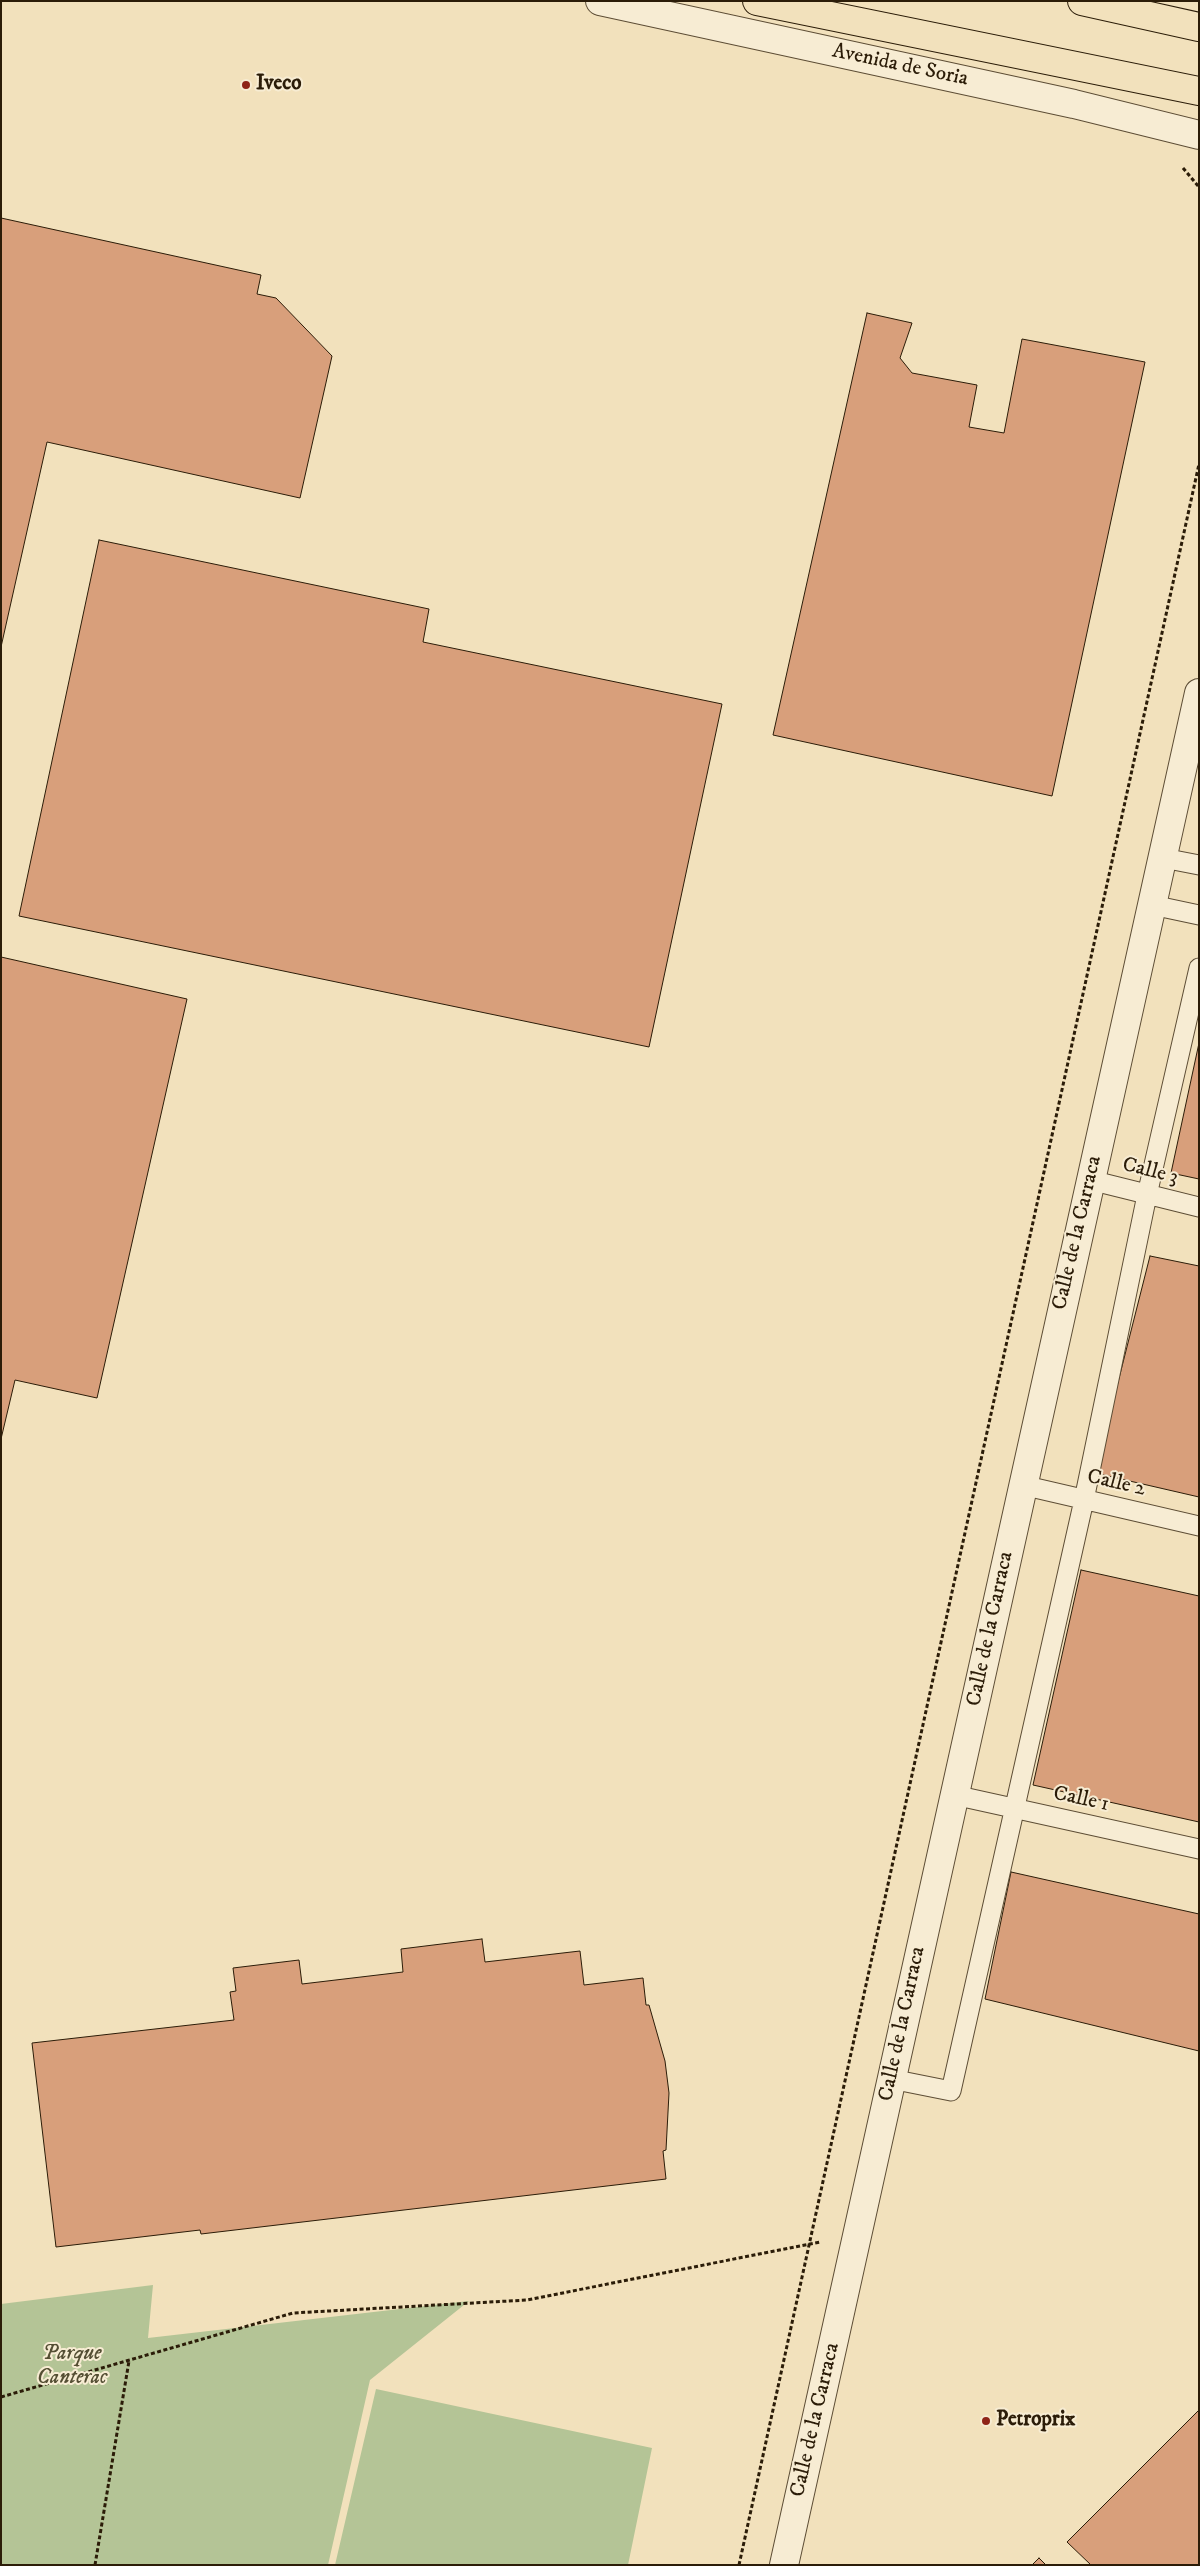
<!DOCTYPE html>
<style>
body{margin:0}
#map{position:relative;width:1200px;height:2566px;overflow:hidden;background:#f2e1bc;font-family:"IM FELL DW Pica",serif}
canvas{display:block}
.frame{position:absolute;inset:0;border:2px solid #2b1c08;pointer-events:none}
</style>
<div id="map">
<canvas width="1200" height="2566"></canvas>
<div class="frame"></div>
</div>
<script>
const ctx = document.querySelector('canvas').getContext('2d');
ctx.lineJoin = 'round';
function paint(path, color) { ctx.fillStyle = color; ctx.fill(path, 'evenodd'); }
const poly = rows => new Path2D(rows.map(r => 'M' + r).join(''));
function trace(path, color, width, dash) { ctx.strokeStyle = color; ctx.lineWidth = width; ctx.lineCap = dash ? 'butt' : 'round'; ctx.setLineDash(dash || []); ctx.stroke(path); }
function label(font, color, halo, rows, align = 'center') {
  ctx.font = font + ' "IM FELL DW Pica",serif'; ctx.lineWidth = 4; ctx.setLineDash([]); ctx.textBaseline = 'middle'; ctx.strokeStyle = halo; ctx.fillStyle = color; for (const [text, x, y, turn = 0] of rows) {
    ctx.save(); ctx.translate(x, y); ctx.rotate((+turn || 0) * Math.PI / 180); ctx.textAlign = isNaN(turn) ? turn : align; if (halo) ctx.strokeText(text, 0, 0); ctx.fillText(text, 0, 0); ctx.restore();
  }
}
const green = poly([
 [153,2285,148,2338,469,2301,370,2380,328,2565,1,2565,1,2304],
 [376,2389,652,2448,628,2565,335,2565]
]);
const building = poly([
 [1,218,261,275,257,294,276,298,332,356,300,498,47,442,1,647,1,218],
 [867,313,912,323,900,358,912,373,977,385,969,427,1004,433,1022,339,1145,362,1052,796,773,735,867,313],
 [99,540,429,609,423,642,722,704,649,1047,19,916,99,540],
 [1,957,187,999,97,1398,15,1380,1,1439,1,957],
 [1199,1043,1199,1179,1171,1173,1199,1043],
 [1150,1256,1199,1266,1199,1497,1095,1473,1150,1256],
 [1081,1570,1199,1596,1199,1822,1033,1785,1081,1570],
 [1011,1872,1199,1914,1199,2051,985,1999,1011,1872],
 [482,1939,485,1962,580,1951,584,1985,643,1978,646,2005,649,2005,665,2061,669,2093,666,2150,663,2151,666,2179,201,2234,200,2230,56,2247,32,2043,234,2020,230,1992,236,1991,233,1968,299,1960,302,1984,403,1972,401,1949,482,1939],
 [1199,2410,1199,2565,1091,2565,1067,2542,1199,2410],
 [1039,2558,1046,2565,1032,2565,1039,2558]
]);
const path = poly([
 [1183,168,1199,187],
 [1,2397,293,2313,527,2300,820,2242],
 [95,2565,129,2361],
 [739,2565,1199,464]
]);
const service = poly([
 [1163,858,1199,865],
 [1152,905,1199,915],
 [1090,1180,1199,1207],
 [1022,1485,1199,1526],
 [954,1795,1199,1849],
 [891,2079,951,2091,1084,1500,1147,1195,1199,968]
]);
const minor = poly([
 [600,1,1074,104,1199,135]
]);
const tertiary = poly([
 [784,2565,1199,693]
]);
const primary = poly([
 [757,1,1199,91],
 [1082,1,1199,27]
]);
const markers = [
 [246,85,5,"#8f2418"],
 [986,2421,5,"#8f2418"]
];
const streetNames = [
 ["Avenida de Soria",900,66,12],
 ["Calle 3",1150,1172,14],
 ["Calle de la Carraca",1078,1233,-77],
 ["Calle 2",1116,1484,13],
 ["Calle de la Carraca",991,1629,-78],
 ["Calle 1",1081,1800,12],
 ["Calle de la Carraca",903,2024,-78],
 ["Calle de la Carraca",816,2420,-77]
];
const poiNames = [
 ["Iveco",256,85],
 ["Petroprix",996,2421]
];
const parkNames = [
 ["Parque",72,2355],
 ["Canterac",72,2379]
];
paint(green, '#b4c496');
paint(building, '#d89f7b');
trace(building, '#2b1c08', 1);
trace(service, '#5d4d35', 21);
trace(minor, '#5d4d35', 30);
trace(tertiary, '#5d4d35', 30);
trace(primary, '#2b1c08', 30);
trace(path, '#2b1c08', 3, [4, 2.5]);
trace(service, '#f7ecd3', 19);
trace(minor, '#f7ecd3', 28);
trace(tertiary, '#f7ecd3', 28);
trace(primary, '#f2e1bc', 28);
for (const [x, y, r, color] of markers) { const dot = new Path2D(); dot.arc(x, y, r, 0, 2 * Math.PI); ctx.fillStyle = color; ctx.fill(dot); trace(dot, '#f7ecd3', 2); }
label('21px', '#2b1c08', '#f7ecd3', streetNames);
label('bold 21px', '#2b1c08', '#f7ecd3', poiNames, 'left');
label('italic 21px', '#544e33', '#f7ecd3', parkNames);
</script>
